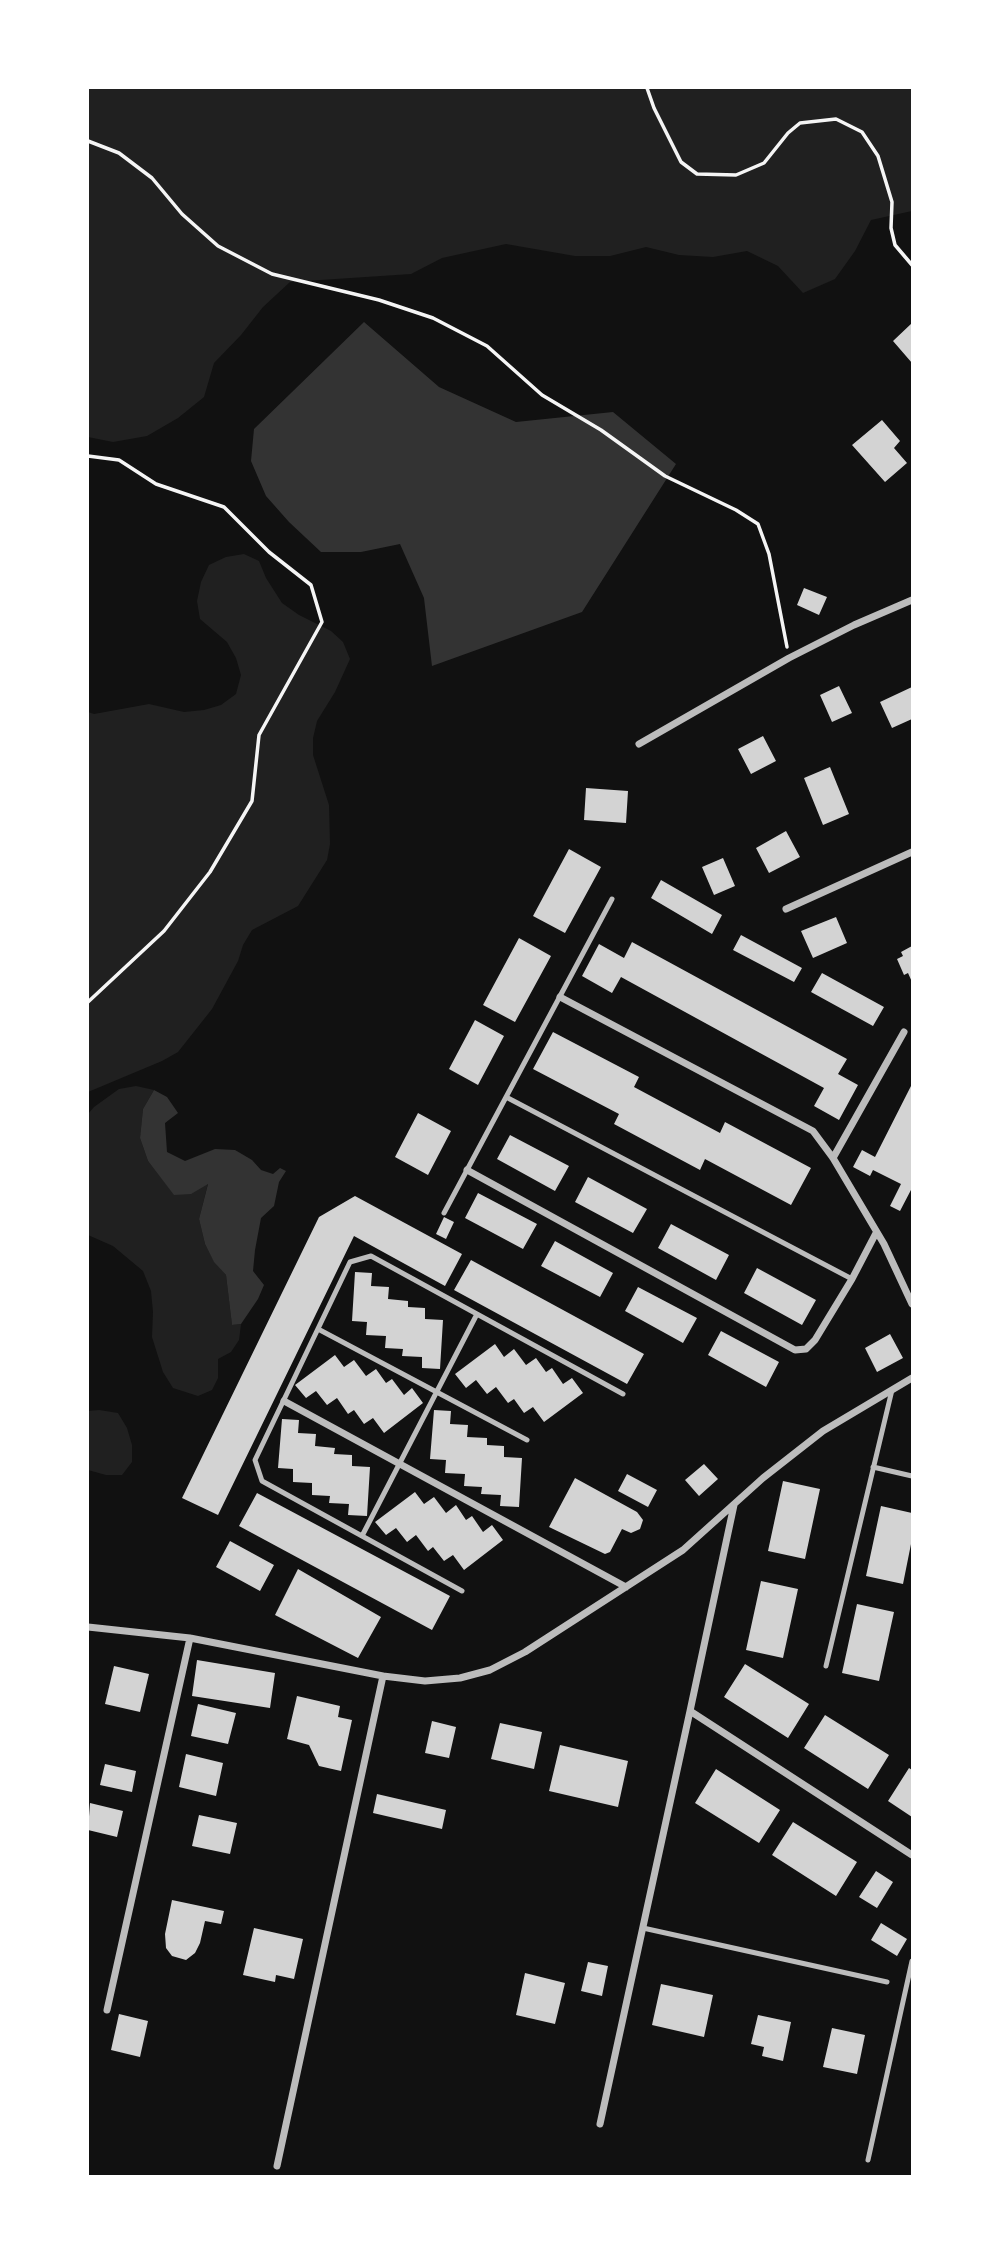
<!DOCTYPE html>
<style>
body{margin:0}
#map{position:relative;width:1000px;height:2264px;overflow:hidden;background:#111;font-family:Overpass,sans-serif}
canvas{display:block}
.frame{position:absolute;inset:0;border:89px solid #fff;pointer-events:none}
</style>
<div id="map">
<canvas width="1000" height="2264"></canvas>
<div class="frame"></div>
</div>
<script>
const ctx = document.querySelector('canvas').getContext('2d');
ctx.lineJoin = 'round';
function paint(path, color) { ctx.fillStyle = color; ctx.fill(path, 'evenodd'); }
const poly = rows => new Path2D(rows.map(r => 'M' + r).join(''));
function trace(path, color, width, dash) { ctx.strokeStyle = color; ctx.lineWidth = width; ctx.lineCap = dash ? 'butt' : 'round'; ctx.setLineDash(dash || []); ctx.stroke(path); }
const green = poly([
 [88,88,912,88,912,211,871,220,855,251,835,279,803,293,778,266,747,251,713,257,679,255,646,247,610,256,575,256,506,244,442,258,411,274,290,282,263,307,241,335,214,363,204,397,178,418,147,436,113,442,88,437],
 [244,554,259,561,266,578,282,603,299,615,331,631,343,642,350,659,335,692,317,721,313,738,313,755,329,805,330,844,327,860,298,906,252,930,243,945,238,961,212,1009,178,1052,162,1061,88,1092,88,712,94,714,149,704,184,712,204,710,221,705,236,694,241,675,236,658,227,642,200,619,197,601,201,582,209,565,226,557],
 [136,1086,154,1090,143,1109,140,1138,148,1161,174,1194,208,1183,199,1219,205,1244,214,1261,226,1275,232,1325,241,1324,239,1340,231,1352,218,1359,218,1378,212,1390,198,1396,173,1388,163,1372,152,1337,153,1312,151,1291,143,1271,113,1246,88,1235,88,1114,94,1107,119,1089],
 [99,1410,118,1413,127,1428,132,1445,132,1462,122,1475,106,1475,88,1470,88,1411]
]);
const water = poly([
 [364,322,439,387,516,422,613,412,676,464,582,612,432,666,424,598,400,544,361,552,321,552,289,522,266,496,251,461,254,429],
 [154,1090,167,1097,178,1113,165,1123,167,1152,185,1161,215,1149,235,1150,252,1160,261,1170,273,1174,280,1168,286,1171,279,1182,274,1206,261,1218,255,1250,253,1271,264,1285,258,1299,241,1324,232,1325,226,1275,214,1262,205,1244,199,1219,208,1184,191,1194,174,1195,148,1161,140,1138,143,1109]
]);
const building = poly([
 [912,323,912,363,893,341],
 [882,420,900,441,894,448,907,463,885,482,852,445],
 [804,588,827,597,819,615,797,605],
 [839,686,852,713,832,722,820,695],
 [912,687,912,719,892,728,880,702],
 [763,736,776,761,751,774,738,749],
 [830,767,849,814,823,825,804,778],
 [586,788,628,791,626,823,584,820],
 [786,831,800,857,769,873,756,848],
 [569,849,601,867,565,933,533,916],
 [723,858,735,886,714,895,702,867],
 [661,880,722,915,712,934,651,898],
 [836,917,847,943,813,958,801,931],
 [741,935,802,968,794,982,733,950],
 [519,938,551,956,515,1022,483,1005],
 [632,942,847,1059,838,1074,858,1085,839,1120,814,1106,824,1088,621,977,612,993,582,976,599,944,624,958],
 [912,946,912,982,908,973,904,975,897,959,903,956,901,952],
 [822,973,884,1007,873,1026,811,992],
 [475,1020,504,1036,478,1085,449,1069],
 [553,1032,639,1077,634,1087,720,1133,725,1122,811,1168,791,1205,705,1159,700,1170,614,1124,619,1114,533,1069],
 [912,1084,912,1188,900,1211,890,1206,901,1184,873,1170,870,1176,853,1167,862,1150,875,1157],
 [418,1113,451,1131,428,1175,395,1157],
 [510,1135,569,1166,555,1191,497,1159],
 [588,1177,647,1209,633,1233,575,1202],
 [478,1193,537,1224,523,1249,465,1218],
 [355,1196,462,1254,445,1286,354,1236,218,1515,182,1498,319,1217],
 [444,1217,454,1222,446,1239,436,1234],
 [671,1224,729,1255,716,1280,658,1248],
 [555,1241,613,1273,600,1297,541,1266],
 [471,1260,644,1354,627,1384,454,1290],
 [757,1268,816,1300,802,1325,744,1293],
 [355,1272,372,1273,371,1286,389,1287,388,1299,408,1301,408,1307,425,1308,425,1319,443,1320,440,1369,422,1368,422,1357,402,1356,403,1349,385,1348,386,1336,366,1335,367,1322,352,1321],
 [638,1287,697,1318,683,1343,625,1311],
 [721,1331,779,1362,766,1387,708,1355],
 [890,1334,903,1358,877,1372,865,1348],
 [495,1344,504,1357,514,1349,526,1365,536,1358,546,1372,552,1368,563,1384,572,1378,583,1393,544,1422,533,1407,524,1413,514,1399,508,1403,496,1387,487,1394,476,1380,466,1388,455,1374],
 [335,1355,344,1367,354,1360,366,1376,376,1369,386,1383,392,1379,404,1395,412,1388,423,1403,384,1433,373,1418,364,1424,354,1410,348,1414,337,1398,327,1405,316,1391,306,1398,295,1385],
 [434,1410,451,1411,450,1424,468,1425,467,1437,487,1438,487,1445,504,1446,504,1457,522,1458,519,1507,500,1506,501,1495,481,1494,482,1487,464,1486,465,1474,445,1473,446,1460,430,1459],
 [282,1419,299,1420,298,1433,316,1434,315,1446,335,1448,334,1454,352,1455,352,1466,370,1467,367,1516,348,1515,349,1504,329,1503,330,1496,312,1495,312,1483,293,1482,293,1469,278,1468],
 [704,1464,718,1479,699,1496,685,1480],
 [627,1474,657,1490,648,1507,618,1491],
 [575,1478,637,1512,643,1520,640,1529,631,1533,622,1529,610,1552,605,1554,549,1527],
 [783,1481,820,1489,805,1559,768,1551],
 [415,1492,424,1504,434,1497,446,1513,456,1505,466,1520,472,1516,483,1532,492,1525,503,1540,464,1570,453,1555,444,1561,433,1547,428,1551,416,1535,407,1542,396,1528,386,1535,375,1522],
 [257,1493,450,1596,432,1630,239,1526],
 [881,1506,912,1513,912,1539,903,1584,866,1576],
 [230,1541,274,1565,260,1591,216,1567],
 [298,1569,381,1617,358,1658,275,1615],
 [761,1581,798,1589,783,1658,746,1650],
 [857,1604,894,1612,879,1681,842,1673],
 [197,1660,275,1673,270,1708,192,1696],
 [745,1664,809,1704,788,1738,724,1697],
 [114,1666,149,1674,140,1712,105,1704],
 [297,1696,340,1706,338,1717,352,1720,341,1771,319,1766,309,1745,287,1739],
 [198,1704,236,1713,228,1744,191,1736],
 [825,1715,889,1755,868,1789,804,1748],
 [432,1721,456,1727,449,1758,425,1753],
 [500,1723,542,1732,534,1769,491,1759],
 [560,1745,628,1761,618,1807,549,1791],
 [186,1754,223,1763,216,1796,179,1787],
 [105,1764,136,1771,132,1792,100,1785],
 [909,1768,912,1770,912,1817,888,1801],
 [716,1769,780,1810,759,1843,695,1803],
 [377,1794,446,1810,442,1829,373,1813],
 [90,1803,123,1811,117,1837,88,1830],
 [199,1815,237,1823,230,1854,192,1846],
 [793,1822,857,1862,836,1896,772,1855],
 [876,1871,893,1882,877,1908,859,1897],
 [172,1900,224,1911,221,1924,205,1921,200,1943,195,1953,186,1960,172,1956,166,1948,165,1934],
 [881,1923,907,1939,897,1956,871,1940],
 [254,1928,303,1939,294,1979,276,1975,275,1982,243,1975],
 [588,1962,608,1966,602,1996,581,1991],
 [525,1973,565,1983,555,2024,516,2015],
 [661,1984,713,1995,704,2037,652,2025],
 [119,2014,148,2021,140,2057,111,2050],
 [758,2015,791,2022,783,2061,762,2056,764,2047,751,2044],
 [832,2028,865,2035,857,2074,823,2067]
]);
const path = poly([
 [647,88,654,108,681,162,697,174,736,175,764,163,788,133,800,123,836,119,862,132,878,156,892,202,891,228,895,245,912,265],
 [88,141,119,153,152,178,182,214,218,246,272,274,379,300,433,318,487,346,542,395,601,430,665,476,736,510,758,524,769,554,787,647],
 [88,456,119,460,156,484,224,507,269,552,311,585,322,622,259,735,252,801,210,872,164,931,88,1002]
]);
const service = poly([
 [506,1097,852,1279],
 [444,1213,612,899],
 [318,1329,527,1440],
 [873,1467,912,1476],
 [362,1536,477,1314],
 [462,1591,262,1481,255,1460,350,1262,371,1256,623,1394],
 [826,1666,892,1390],
 [643,1928,887,1982],
 [868,2160,912,1961]
]);
const minor = poly([
 [639,744,789,658,854,625,912,600],
 [786,909,912,852],
 [560,997,813,1131,833,1158,884,1244,912,1304],
 [833,1158,904,1032],
 [467,1170,795,1350,806,1349,815,1340,852,1279,876,1233],
 [284,1401,626,1587],
 [734,1505,690,1711,912,1855],
 [88,1627,190,1638,383,1676,425,1681,460,1678,490,1670,525,1652,683,1550,763,1478,823,1431,912,1378],
 [107,2010,190,1638],
 [600,2124,690,1711],
 [277,2166,383,1676]
]);
paint(green, '#202020');
paint(water, '#333');
paint(building, '#d3d3d3');
trace(path, '#f5f5f5', 3.5);
trace(service, '#bcbcbc', 5);
trace(minor, '#bcbcbc', 7);
</script>
